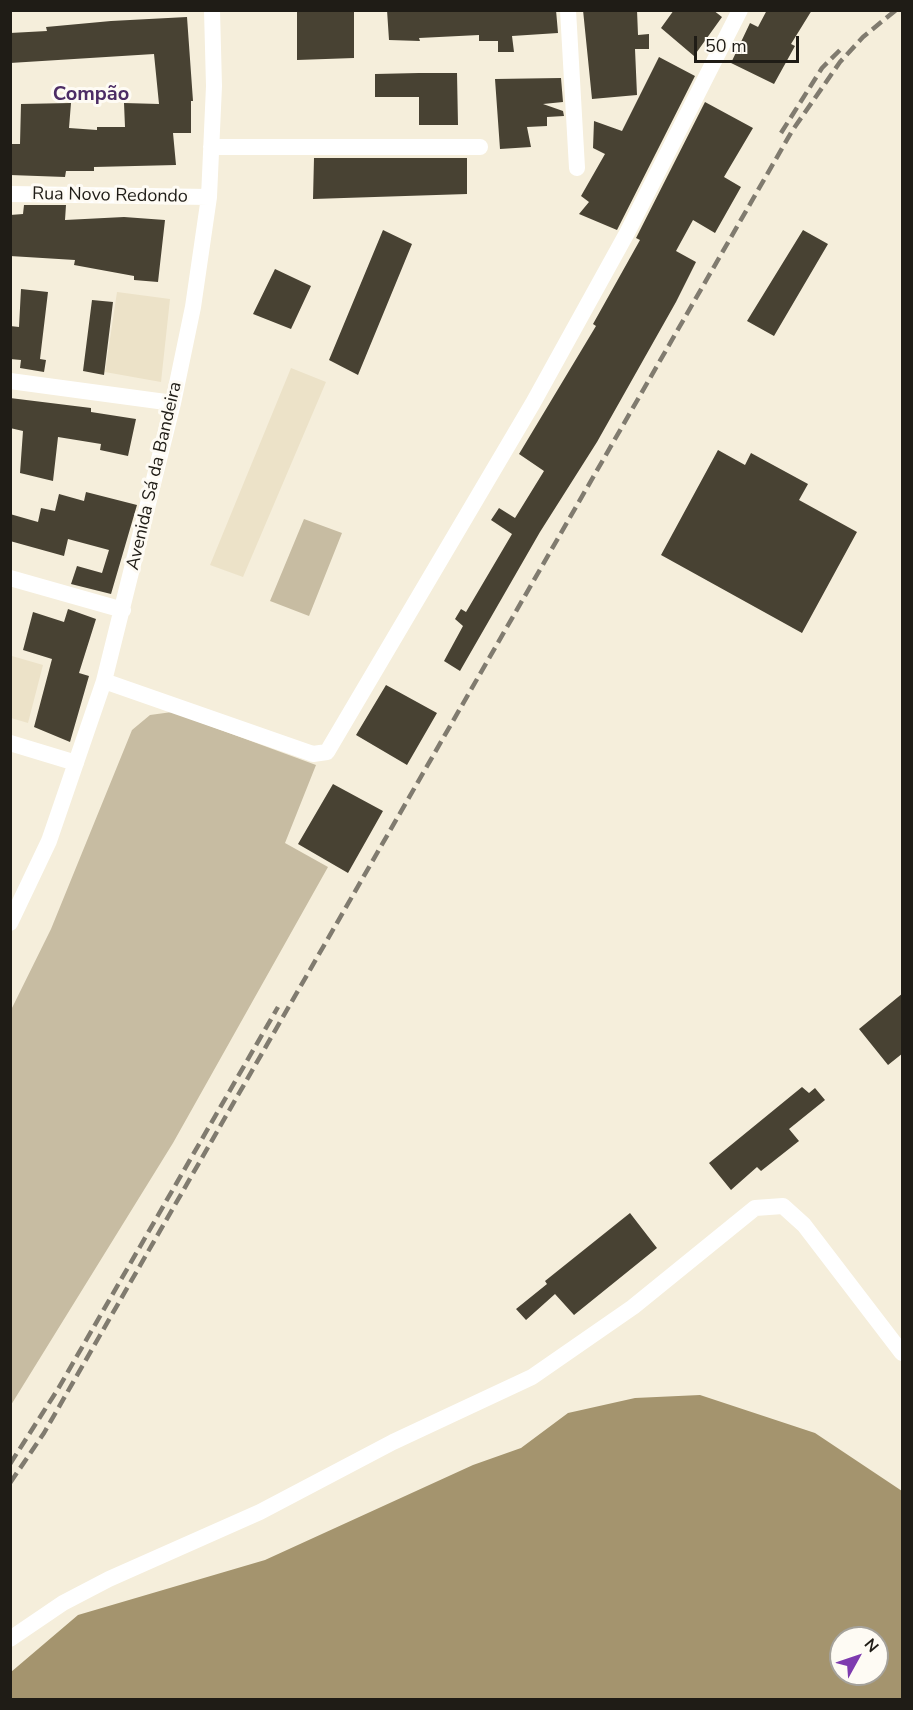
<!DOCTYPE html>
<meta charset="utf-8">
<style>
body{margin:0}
#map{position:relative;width:913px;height:1710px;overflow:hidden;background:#f5eedb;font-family:"Nunito Sans",sans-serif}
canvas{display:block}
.frame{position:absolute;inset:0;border:12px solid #1f1c16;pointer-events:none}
.north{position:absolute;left:829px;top:1626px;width:60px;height:60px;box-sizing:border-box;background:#fefbf4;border:2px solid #a5a29b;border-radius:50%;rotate:50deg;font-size:16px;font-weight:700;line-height:24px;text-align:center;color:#1f1c16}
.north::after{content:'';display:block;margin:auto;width:21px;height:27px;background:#7e3baf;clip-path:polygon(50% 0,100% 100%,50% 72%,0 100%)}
.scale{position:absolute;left:694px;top:36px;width:105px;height:27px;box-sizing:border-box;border:3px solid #1f1c16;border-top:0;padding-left:8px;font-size:18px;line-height:21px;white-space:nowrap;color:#1f1c16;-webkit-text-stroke:4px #fefbf4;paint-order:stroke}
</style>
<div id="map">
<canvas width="913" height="1710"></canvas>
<div class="frame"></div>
<div class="north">N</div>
<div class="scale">50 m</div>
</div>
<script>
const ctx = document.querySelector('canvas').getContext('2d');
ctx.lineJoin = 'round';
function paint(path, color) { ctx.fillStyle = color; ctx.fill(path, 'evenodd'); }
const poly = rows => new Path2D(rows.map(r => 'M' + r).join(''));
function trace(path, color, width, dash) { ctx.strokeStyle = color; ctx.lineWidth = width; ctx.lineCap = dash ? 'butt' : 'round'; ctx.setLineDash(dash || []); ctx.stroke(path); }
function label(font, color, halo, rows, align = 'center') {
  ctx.font = font + ' "Nunito Sans",sans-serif'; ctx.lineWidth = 6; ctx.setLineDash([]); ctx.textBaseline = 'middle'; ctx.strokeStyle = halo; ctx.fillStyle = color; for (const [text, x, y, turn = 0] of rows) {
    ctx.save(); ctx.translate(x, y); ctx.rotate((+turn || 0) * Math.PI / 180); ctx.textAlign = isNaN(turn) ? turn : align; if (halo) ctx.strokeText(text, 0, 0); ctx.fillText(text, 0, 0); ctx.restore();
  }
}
const built = poly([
 [117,292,170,299,161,382,105,372],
 [291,368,326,382,243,577,210,565],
 [12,656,43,665,28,723,11,718]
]);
const green = poly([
 [304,519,342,533,309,616,270,601],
 [172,712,316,765,285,843,328,867,173,1143,11,1405,11,1010,51,929,132,730,150,715]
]);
const water = poly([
 [700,1395,815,1433,902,1491,902,1699,11,1699,11,1672,78,1615,265,1560,473,1465,521,1448,568,1413,635,1398],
 [841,1638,877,1638,877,1674,841,1674]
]);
const building = poly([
 [297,10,354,10,354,58,297,60],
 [387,10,556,10,558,33,512,36,514,52,498,52,498,41,479,41,479,35,419,38,420,41,389,40],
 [583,10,637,10,638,35,649,34,649,49,635,49,637,95,592,99],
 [674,10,713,10,722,17,694,56,661,28],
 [767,10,812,10,791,44,795,46,774,84,731,63,750,23,758,27],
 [187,17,193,101,191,101,191,133,173,133,176,165,94,167,94,171,66,171,65,177,10,175,10,144,20,144,21,104,71,103,69,128,97,130,97,127,125,127,124,103,159,104,154,54,10,63,10,33,47,31,46,27,111,21],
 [659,57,695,76,617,230,579,214,589,202,581,196,605,154,593,148,594,121,622,131],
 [419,73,457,73,458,125,419,125,419,97,375,97,375,74],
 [561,78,563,102,543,104,563,111,564,116,547,117,547,126,527,127,531,147,500,149,495,79],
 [705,102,753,128,724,177,741,187,715,233,693,220,676,251,696,262,676,302,597,442,540,532,460,671,444,661,463,626,455,619,461,609,466,612,512,534,491,520,499,508,515,518,544,471,519,454,596,326,593,324,640,240,636,238],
 [314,158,467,158,467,194,313,199],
 [24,205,66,205,65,220,124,217,165,220,158,282,134,280,134,276,74,265,75,260,10,256,10,215,23,214],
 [383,230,412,244,358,375,329,360],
 [803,230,828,244,774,336,747,321],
 [275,269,311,286,291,329,253,314],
 [21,289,48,292,40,359,46,360,44,372,20,368,21,360,10,359,10,326,19,327],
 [92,300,113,302,104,375,83,371],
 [10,398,91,408,91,412,136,419,128,456,100,450,101,444,58,437,53,481,20,473,23,431,10,428],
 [718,450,745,465,751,453,808,484,799,500,857,532,802,633,661,555],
 [86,492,137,505,111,594,71,584,77,566,102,573,109,550,68,539,64,556,10,541,10,514,38,522,41,508,55,511,59,494,84,501],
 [68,609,96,619,79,673,89,676,70,742,34,727,52,659,23,650,33,612,64,622],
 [386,685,437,713,407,765,356,735],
 [333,784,383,811,348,873,298,844],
 [903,993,903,1053,888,1065,859,1029],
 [802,1087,809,1093,815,1088,825,1100,789,1129,799,1141,761,1171,757,1167,731,1190,709,1163],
 [630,1213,657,1248,574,1315,555,1294,526,1320,516,1309,547,1284,545,1281]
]);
const street = poly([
 [568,10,577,168],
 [211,147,480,147],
 [10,194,209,197],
 [10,381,173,403],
 [10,578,123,610],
 [104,681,313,754,327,752,533,403,627,233,740,10],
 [10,743,76,763],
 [10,923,49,841,104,681,173,403,193,307,209,197,214,86,212,10],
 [10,1639,63,1603,109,1579,260,1512,393,1442,532,1377,633,1307,755,1208,783,1206,804,1225,902,1353]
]);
const rail = poly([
 [781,133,822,68,842,48],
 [10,1464,58,1389,278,1007],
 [10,1483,44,1433,99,1337,792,131,840,62,863,37,896,10]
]);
const streetNames = [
 ["Rua Novo Redondo",110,196,1],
 ["Avenida Sá da Bandeira",155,476,-77]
];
const neighbourhoodNames = [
 ["Compão",91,95]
];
paint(built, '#ece2c8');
paint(green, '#c7bca2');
paint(water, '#a4946e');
paint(building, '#484233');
trace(street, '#fff', 16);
trace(rail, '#807b6f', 4.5, [12, 6]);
label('18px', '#1f1c16', '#fefbf4', streetNames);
label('bold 20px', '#4c2c65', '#fefbf4', neighbourhoodNames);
</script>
